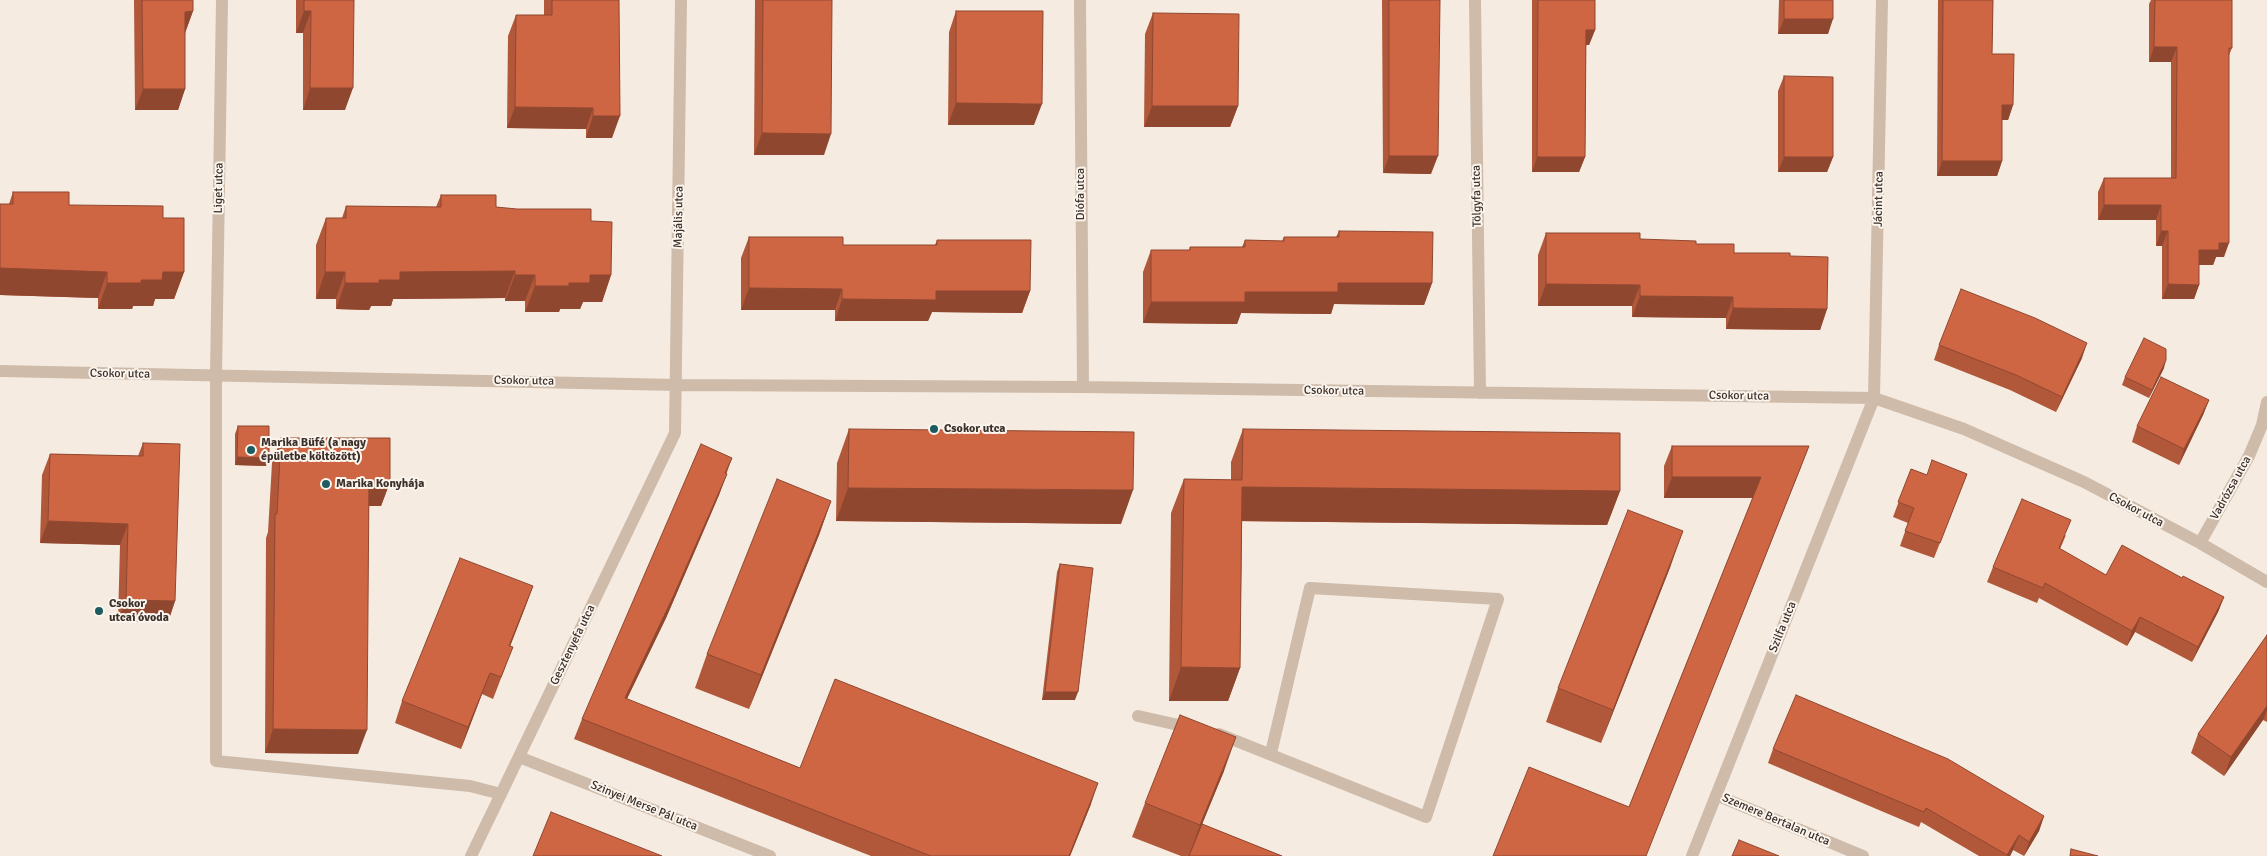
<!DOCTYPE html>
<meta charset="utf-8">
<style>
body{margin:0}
canvas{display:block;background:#f5ebe0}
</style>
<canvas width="2267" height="856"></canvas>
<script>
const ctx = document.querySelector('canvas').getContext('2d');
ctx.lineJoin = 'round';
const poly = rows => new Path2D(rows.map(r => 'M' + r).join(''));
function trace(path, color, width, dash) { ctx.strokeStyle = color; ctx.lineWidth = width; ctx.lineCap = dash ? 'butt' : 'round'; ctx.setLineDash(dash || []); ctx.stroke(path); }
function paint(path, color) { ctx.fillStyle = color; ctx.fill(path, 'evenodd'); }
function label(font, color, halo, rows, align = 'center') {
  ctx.font = font + ' Signika,sans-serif'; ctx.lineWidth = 4; ctx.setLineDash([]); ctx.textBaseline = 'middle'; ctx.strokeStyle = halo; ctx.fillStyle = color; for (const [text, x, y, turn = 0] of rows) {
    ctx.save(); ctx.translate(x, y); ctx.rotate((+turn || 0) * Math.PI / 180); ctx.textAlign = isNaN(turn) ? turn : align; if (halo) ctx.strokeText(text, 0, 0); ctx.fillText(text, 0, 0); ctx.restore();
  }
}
const lane = poly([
 [216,375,216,761,470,786,501,794],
 [1138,716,1192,728],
 [1219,734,1426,817,1498,599,1310,588,1271,753]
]);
const street = poly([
 [1080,0,1083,387],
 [1475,0,1480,393],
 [0,371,677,385,1083,387,1874,398,1964,429,2084,482,2200,543,2267,582],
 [216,375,222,0],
 [2200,543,2249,456,2262,425,2267,402],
 [519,757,770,856],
 [1716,795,1863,856],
 [471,856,675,433,681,0],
 [1692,856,1874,398,1882,0]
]);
const wall = poly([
 [134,0,193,0,193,11,185,33,185,89,178,110,135,110],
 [296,0,354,0,345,110,303,110,303,33,296,33],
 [544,0,619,0,612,138,586,138,586,129,507,128,508,36,516,15,544,15],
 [755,0,832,0,824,155,754,155],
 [1382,0,1440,0,1431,174,1383,173],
 [1532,0,1595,0,1595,30,1589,45,1586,45,1585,157,1579,172,1532,172],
 [1779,0,1833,0,1828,34,1778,34],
 [1938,0,1993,0,1992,54,2013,105,2008,120,2002,120,2002,161,1997,176,1937,176],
 [2151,0,2232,0,2232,48,2229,55,2224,257,2216,257,2213,265,2199,265,2199,285,2194,299,2162,299,2162,246,2156,246,2156,220,2098,220,2098,192,2104,178,2171,178,2171,62,2149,62,2149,4],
 [956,11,1034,125,948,125,949,32],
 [1153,13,1238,106,1230,127,1144,127,1145,34],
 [1784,76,1833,157,1827,172,1778,172,1778,91],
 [13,192,69,205,163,218,184,272,174,299,155,299,153,306,133,306,132,309,98,309,98,298,0,295,0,204,9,204],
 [441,195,496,207,591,221,611,275,602,302,583,302,580,309,560,309,559,312,525,312,525,301,505,301,505,298,393,299,391,306,371,306,369,310,336,309,336,299,316,299,316,245,326,218,342,218,346,206,436,207],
 [1339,231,1432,283,1424,305,1334,304,1331,314,1241,313,1237,324,1143,323,1143,272,1151,250,1189,250,1190,247,1242,247,1245,240,1282,241,1284,237,1336,237],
 [1546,233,1640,239,1734,253,1790,256,1827,309,1820,330,1726,329,1726,318,1632,317,1632,306,1538,306,1538,255],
 [749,237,843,245,935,245,937,240,1030,291,1022,313,932,312,928,321,835,321,835,310,741,310,741,258],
 [1939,345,2082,358,2056,412,2010,390,1934,360],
 [2164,368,2149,398,2122,385,2125,377],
 [2209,400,2203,415,2179,465,2132,442,2137,426],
 [238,426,266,466,235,465,235,434],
 [849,429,1121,524,836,521,837,463],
 [1243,429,1620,491,1607,525,1242,521,1240,668,1228,701,1169,701,1171,513,1184,479,1231,480,1231,462],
 [281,438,390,482,381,506,369,506,358,754,265,753,266,538,268,532,272,463],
 [143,443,175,601,168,622,118,621,120,545,40,543,42,475,50,454,138,456],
 [1672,446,1801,467,1629,807,1753,498,1664,498,1664,466],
 [732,458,719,495,666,618,627,699,800,768,1091,804,1070,856,871,856,574,739,582,719],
 [1911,469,1927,475,1967,474,1934,558,1900,546,1908,523,1893,517],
 [831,501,819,535,749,709,695,688,707,654],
 [2066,535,2060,549,2106,575,2182,578,2224,597,2218,612,2192,662,2135,632,2127,646,2039,598,2037,603,1987,582,1993,567],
 [1060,564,1075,700,1042,700,1057,572],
 [1671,565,1601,743,1546,722,1558,688],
 [533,586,510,646,505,668,493,699,482,694,461,749,395,723,402,701],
 [2267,635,2267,722,2263,720,2224,776,2191,753,2198,734],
 [1773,749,2044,816,2039,831,2024,856,2013,850,2010,856,1979,856,1921,822,1919,827,1768,763],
 [1224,771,1202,824,1282,856,1181,856,1132,837,1145,803]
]);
const shadedWall = poly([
 [193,11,185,33,185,12],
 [304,11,311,11,303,33,296,33],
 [1784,19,1833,19,1828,34,1778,34],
 [1586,30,1595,30,1589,45,1580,45],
 [2154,47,2177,47,2171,62,2149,62],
 [310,88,353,88,345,110,303,110],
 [143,89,185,89,178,110,135,110],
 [956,103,1042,104,1034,125,948,125],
 [2002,105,2013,105,2008,120,1997,120],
 [1152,106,1238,106,1230,127,1144,127],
 [515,107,593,108,586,129,507,128],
 [593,116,620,116,612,138,586,138],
 [762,133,831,134,824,155,754,155],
 [1389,156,1438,156,1431,174,1383,173],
 [1537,157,1585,157,1579,172,1532,172],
 [1784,157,1833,157,1827,172,1778,172],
 [1942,161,2002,161,1997,176,1937,176],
 [2104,205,2161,205,2156,220,2098,220],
 [2161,231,2168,231,2162,246,2156,246],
 [2219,243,2229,243,2224,257,2216,257,2213,265,2194,265,2199,250],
 [0,268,107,272,98,298,0,295],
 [515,271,505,298,393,299,391,306,371,306,369,310,336,309,345,283,400,272],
 [163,272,184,272,174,299,155,299,153,306,133,306,132,309,98,309,107,283],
 [325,272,345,272,336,299,316,299],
 [515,275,535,275,525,301,505,301],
 [590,275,611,275,602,302,583,302,580,309,560,309,559,312,525,312,535,286,569,283],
 [1338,283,1432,283,1424,305,1334,304,1331,314,1241,313,1237,324,1143,323,1151,302],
 [1546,284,1640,285,1632,306,1538,306],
 [2168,284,2199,285,2194,299,2162,299],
 [749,288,842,289,835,310,741,310],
 [936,291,1030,291,1022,313,932,312,928,321,835,321,842,299],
 [1640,296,1733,297,1726,318,1632,317],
 [1733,308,1827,309,1820,330,1726,329],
 [2087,343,2082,358,2056,412,2062,397],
 [2166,360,2164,368,2149,398,2152,390],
 [2209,400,2203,415,2179,465,2184,449],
 [1809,446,1801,467,1646,856],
 [237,457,269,458,266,466,235,465],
 [727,474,719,495,666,618,617,719,625,698],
 [1672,477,1761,477,1754,498,1664,498],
 [369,482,390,482,381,506,360,506],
 [1242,487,1620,491,1607,525,1230,521],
 [848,488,1133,490,1121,524,836,521],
 [831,501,819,535,749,709,761,675],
 [48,521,128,524,120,545,40,543],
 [1683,531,1671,565,1601,743,1613,710],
 [533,586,525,608,502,667,509,646],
 [2224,597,2218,612,2192,662,2198,647],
 [126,600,175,601,168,622,118,621],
 [2140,617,2135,632,2127,646,2132,631],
 [1181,667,1240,668,1228,701,1169,701],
 [490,673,482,694,461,749,468,727],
 [1045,692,1078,692,1075,700,1042,700],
 [2267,706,2267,710,2263,720,2224,776,2231,757],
 [273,729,367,730,358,754,265,753],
 [1236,737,1224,771,1189,856,1200,825],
 [1098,783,1091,804,1070,856,1069,856],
 [2044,816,2039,831,2024,856,2029,842],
 [2019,835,2013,850,2010,856,2007,856]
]);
const building = poly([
 [142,0,193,0,193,11,185,12,185,89,143,89,142,0],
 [304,0,354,0,353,88,310,88,311,11,304,11,304,0],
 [552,0,619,0,620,116,593,116,593,108,515,107,516,15,552,15,552,0],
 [763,0,832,0,831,134,762,133,763,0],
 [1389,0,1440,0,1438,156,1389,156,1389,0],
 [1538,0,1595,0,1595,30,1586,30,1585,157,1537,157,1538,0],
 [1784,0,1833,0,1833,19,1784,19,1784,0],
 [1943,0,1993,0,1992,54,2014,54,2013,105,2002,105,2002,161,1942,161,1943,0],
 [2155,0,2232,0,2232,48,2229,48,2229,243,2219,243,2219,250,2199,250,2199,285,2168,284,2168,231,2161,231,2161,205,2104,205,2104,178,2176,178,2177,47,2154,47,2155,0],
 [956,11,1043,11,1042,104,956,103,956,11],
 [1153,13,1239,14,1238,106,1152,106,1153,13],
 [1784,76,1833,77,1833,157,1784,157,1784,76],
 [13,192,69,192,69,205,163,206,163,218,184,218,184,272,163,272,162,280,141,280,141,283,107,283,107,272,0,268,0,204,13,204,13,192],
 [441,195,496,195,496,207,517,209,591,209,591,221,612,222,611,275,590,275,590,283,569,283,569,286,535,286,535,275,515,275,515,271,400,272,400,280,379,280,379,283,345,283,345,272,325,272,326,218,346,218,346,206,441,207,441,195],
 [1339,231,1433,232,1432,283,1338,283,1338,292,1245,292,1245,302,1151,302,1151,250,1190,250,1190,247,1245,247,1245,240,1284,241,1284,237,1339,237,1339,231],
 [1546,233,1640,233,1640,239,1696,241,1696,244,1734,244,1734,253,1790,253,1790,256,1828,257,1827,309,1733,308,1733,297,1640,296,1640,285,1546,284,1546,233],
 [749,237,843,237,843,245,937,245,937,240,1031,240,1030,291,936,291,936,300,842,299,842,289,749,288,749,237],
 [1961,289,2035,318,2087,343,2062,397,2016,375,1939,345,1961,289],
 [2144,338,2166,349,2166,360,2152,390,2125,377,2144,338],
 [2161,377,2209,400,2184,449,2137,426,2161,377],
 [238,426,269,426,269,458,237,457,238,426],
 [849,429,1134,432,1133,490,848,488,849,429],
 [1243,429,1620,433,1620,491,1242,487,1240,668,1181,667,1184,479,1242,480,1243,429],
 [281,438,390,438,390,482,369,482,367,730,273,729,275,514,277,514,281,438],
 [143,443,180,444,175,601,126,600,128,524,48,521,50,454,143,456,143,443],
 [701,444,732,458,725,473,727,474,673,597,625,698,800,768,835,679,1098,783,1069,856,931,856,582,719,701,444],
 [1672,446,1809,446,1646,856,1493,856,1529,767,1629,807,1761,477,1672,477,1672,446],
 [1932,460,1967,474,1940,543,1905,531,1914,508,1898,502,1911,469,1927,475,1932,460],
 [777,479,831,501,761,675,707,654,777,479],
 [2022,499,2071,520,2059,548,2106,575,2122,545,2182,578,2183,576,2224,597,2198,647,2140,617,2132,631,2045,583,2043,588,1993,567,2022,499],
 [1628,510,1683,531,1613,710,1558,688,1628,510],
 [460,558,533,586,509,646,513,647,501,677,490,673,468,727,402,701,460,558],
 [1060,564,1093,568,1078,692,1045,692,1060,564],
 [2267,635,2267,706,2231,757,2198,734,2267,635],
 [1796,695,1948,759,2044,816,2029,842,2019,835,2007,855,1926,808,1924,812,1773,749,1796,695],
 [1180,715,1236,737,1200,825,1145,803,1180,715],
 [551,812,662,856,533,856,551,812],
 [1202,824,1282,856,1189,856,1202,824],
 [1739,840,1779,856,1732,856,1739,840],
 [2071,849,2098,856,2070,856,2071,849]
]);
const markers = [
 [934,429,5,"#1c5c60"],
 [251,450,5,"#1c5c60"],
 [326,484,5,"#1c5c60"],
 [99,611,5,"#1c5c60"]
];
const streetNames = [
 ["Liget utca",219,188,-89],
 ["Diófa utca",1081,194,-90],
 ["Tölgyfa utca",1477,196,-91],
 ["Jácint utca",1879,199,-89],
 ["Majális utca",679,217,-89],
 ["Csokor utca",120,374,1],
 ["Csokor utca",524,381,1],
 ["Csokor utca",1334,391,1],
 ["Csokor utca",1739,396,1],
 ["Vadrózsa utca",2231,488,-61],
 ["Csokor utca",2136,510,28],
 ["Szilfa utca",1783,627,-68],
 ["Gesztenyefa utca",573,645,-64],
 ["Szinyei Merse Pál utca",644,806,22],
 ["Szemere Bertalan utca",1776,820,23]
];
const poiNames = [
 ["Csokor utca",944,429],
 ["Marika Büfé (a nagy",261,443],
 ["épületbe költözött)",261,457],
 ["Marika Konyhája",336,484],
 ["Csokor",109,604],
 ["utcai óvoda",109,618]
];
trace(lane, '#cebbaa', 12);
trace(street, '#cebbaa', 12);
paint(wall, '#b1583a');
paint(shadedWall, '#904730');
paint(building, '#ce6644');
trace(building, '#904730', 1);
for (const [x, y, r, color] of markers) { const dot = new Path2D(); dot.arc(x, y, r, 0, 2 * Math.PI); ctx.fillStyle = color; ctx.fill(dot); trace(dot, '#fbf5ed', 2); }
label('12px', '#3b2f2a', '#fbf5ed', streetNames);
label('bold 12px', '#3b2f2a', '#fbf5ed', poiNames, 'left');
</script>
